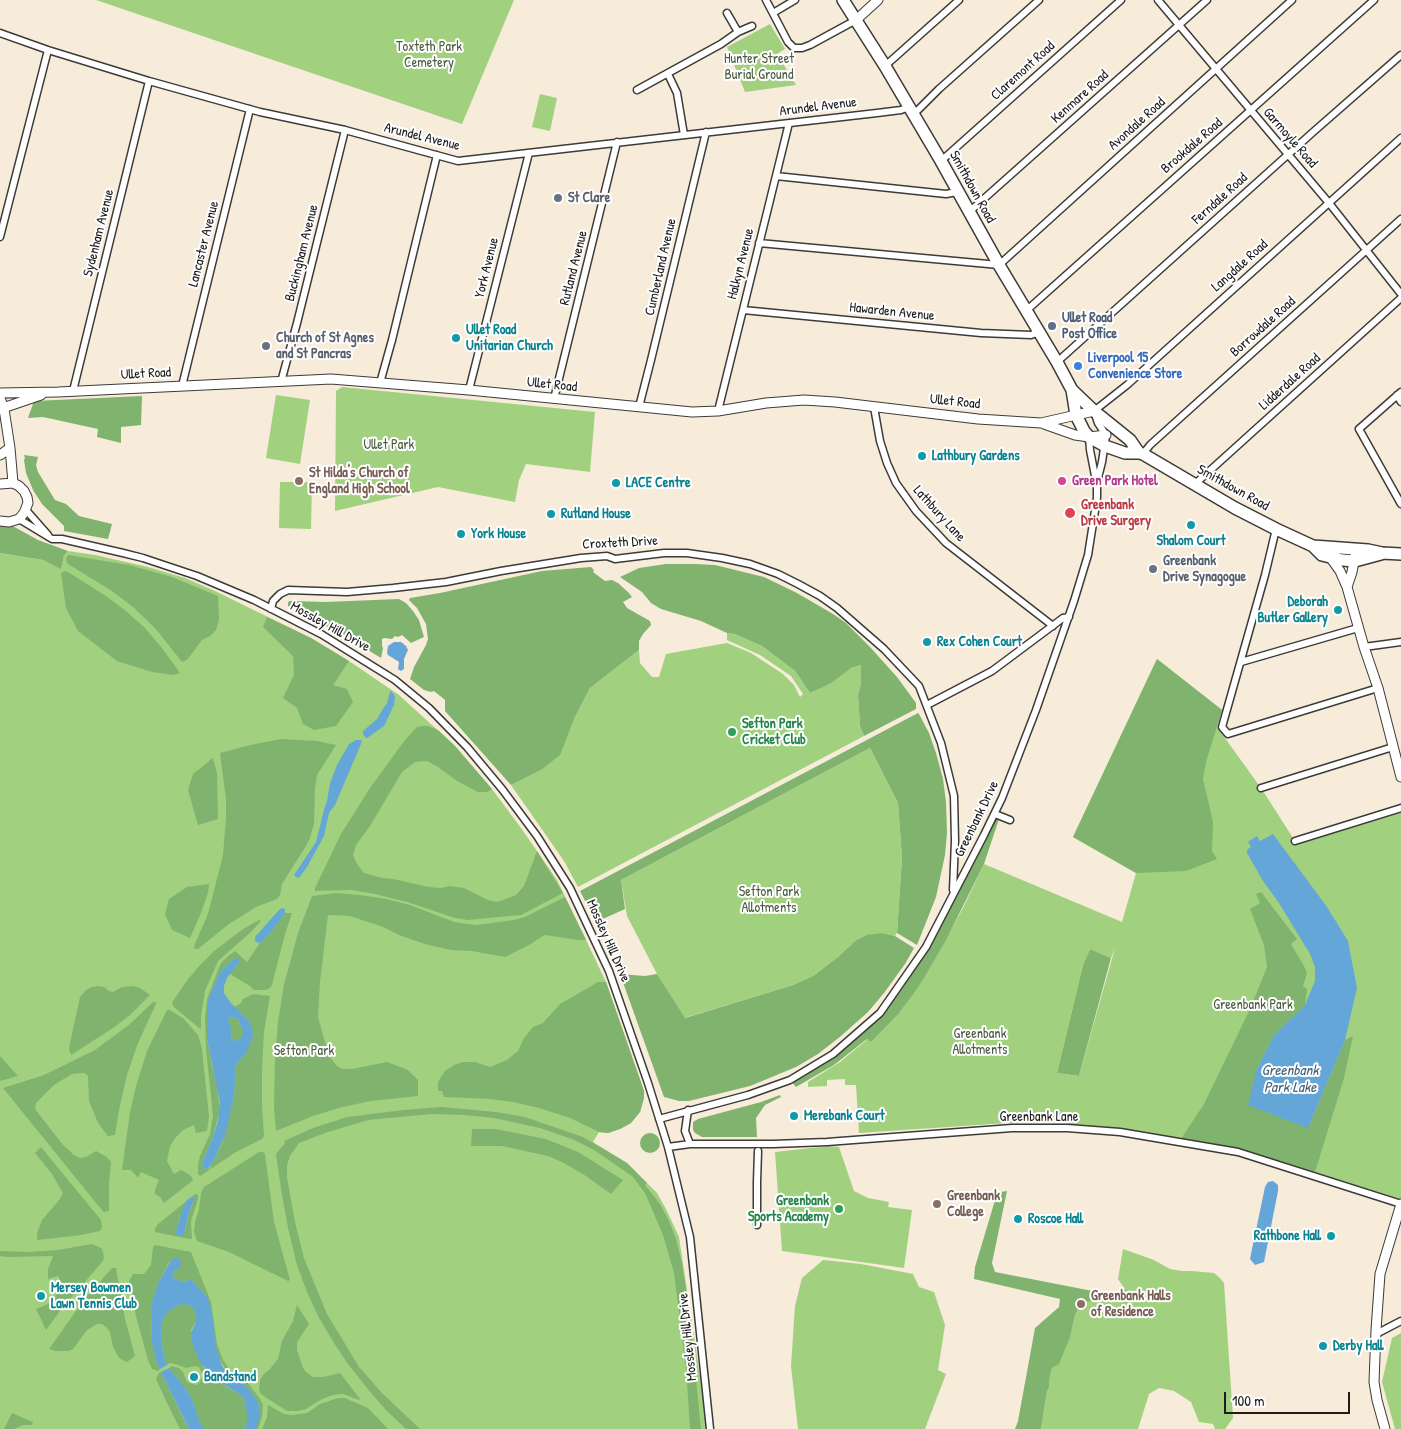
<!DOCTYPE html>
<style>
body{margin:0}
#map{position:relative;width:1401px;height:1429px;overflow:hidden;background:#f7ebda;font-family:"Patrick Hand",sans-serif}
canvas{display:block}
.scale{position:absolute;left:1224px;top:1392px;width:126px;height:22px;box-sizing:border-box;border:2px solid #1c1c1c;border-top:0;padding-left:6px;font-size:15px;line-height:18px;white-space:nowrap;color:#1c1c1c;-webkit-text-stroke:4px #fff;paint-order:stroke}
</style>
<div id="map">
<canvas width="1401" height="1429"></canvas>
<div class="scale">100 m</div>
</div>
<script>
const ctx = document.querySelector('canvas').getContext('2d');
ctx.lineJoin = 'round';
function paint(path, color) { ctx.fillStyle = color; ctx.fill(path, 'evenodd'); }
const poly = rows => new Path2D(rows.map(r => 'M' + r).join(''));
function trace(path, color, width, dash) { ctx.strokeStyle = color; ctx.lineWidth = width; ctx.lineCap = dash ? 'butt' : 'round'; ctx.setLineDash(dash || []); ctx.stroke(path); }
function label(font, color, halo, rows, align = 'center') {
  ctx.font = font + ' "Patrick Hand",sans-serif'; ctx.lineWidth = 4; ctx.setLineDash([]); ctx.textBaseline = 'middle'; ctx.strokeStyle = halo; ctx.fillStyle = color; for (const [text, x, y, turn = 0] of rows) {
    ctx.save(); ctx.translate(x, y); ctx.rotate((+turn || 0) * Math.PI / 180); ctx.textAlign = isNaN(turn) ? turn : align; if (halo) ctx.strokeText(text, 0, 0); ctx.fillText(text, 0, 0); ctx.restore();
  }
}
const green = poly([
 [96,0,514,0,462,124],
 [770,24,785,49,777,54,796,85,745,92,727,47],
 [540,94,557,98,550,131,532,127],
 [342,387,595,412,590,472,526,464,519,480,515,502,438,487,335,511,336,391],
 [276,395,310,400,300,464,266,458],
 [280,482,312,482,311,529,279,528],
 [68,551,95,555,148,567,185,578,215,591,311,638,349,661,399,695,455,746,492,789,521,828,557,880,576,919,606,982,644,1091,644,1098,640,1112,631,1123,620,1129,608,1133,599,1132,593,1142,627,1163,657,1193,667,1211,679,1237,708,1429,0,1429,0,553,43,560,61,568,64,556],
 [727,633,735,634,762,646,795,671,810,693,851,668,861,665,861,684,858,695,860,726,864,736,578,887,564,861,511,785,541,770,574,719,590,688,639,650,640,663,652,677,659,677,666,654,727,643,751,653,783,674,794,685,800,697,803,694,791,676,760,655,727,640],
 [1157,659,1222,710,1217,727,1261,788,1295,841,1401,808,1401,1204,1238,1152,1120,1132,1067,1128,1070,1120,1067,1122,1052,1120,859,1133,856,1085,845,1085,845,1079,827,1080,827,1086,808,1087,808,1082,840,1062,868,1039,871,1042,926,975,963,908,984,864,1122,922,1136,873,1073,837],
 [1115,948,1079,1076,1057,1073,1083,965,1090,949,1111,958],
 [870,748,898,803,902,858,897,933,895,936,882,933,855,941,838,957,813,976,793,985,684,1018,657,974,627,916,621,880],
 [829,1146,839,1147,854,1191,868,1198,889,1202,888,1207,912,1210,904,1268,782,1251,775,1152],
 [1123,1249,1154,1260,1170,1269,1182,1271,1192,1271,1214,1273,1220,1278,1224,1283,1233,1418,1225,1429,1215,1429,1213,1424,1199,1422,1191,1402,1174,1391,1159,1388,1149,1394,1138,1429,1041,1429,1047,1391,1049,1388,1050,1375,1052,1368,1059,1363,1070,1338,1075,1315,1082,1302,1121,1300,1129,1295,1118,1279],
 [823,1260,861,1264,913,1274,919,1287,934,1292,945,1325,938,1370,946,1374,925,1429,798,1429,791,1366,795,1306,802,1278],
 [1401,1333,1401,1429,1395,1429,1382,1382,1392,1338]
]);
const forest = poly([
 [142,396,141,425,121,427,121,443,97,437,98,429,43,417,28,418,34,401],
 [24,455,38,457,36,465,38,472,55,500,66,504,79,516,112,524,108,539,64,531,64,526,42,504,33,490,26,473,24,460,25,458],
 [0,519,38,540,68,551,64,556,61,569,43,560,0,553],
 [68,555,129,565,172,577,218,596,219,619,216,630,210,636,202,640,187,660,182,662,155,628,133,607,112,591,68,564,66,559],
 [666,564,695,564,715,565,764,577,797,593,833,614,846,623,870,647,897,677,916,703,916,709,864,736,860,726,858,695,861,684,861,665,851,668,831,683,810,693,795,671,762,646,735,634,727,633,701,621,661,609,651,603,642,592,620,577,639,568],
 [591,567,594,570,593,572,605,581,612,580,618,583,629,593,632,597,623,602,627,608,650,621,651,625,643,634,639,641,639,650,590,688,574,719,560,755,541,770,511,785,445,711,445,700,434,691,431,692,424,690,410,679,414,667,426,645,428,639,426,624,417,608,409,600,410,598,440,593,542,571],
 [65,571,68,572,106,596,126,611,145,628,162,648,180,673,173,675,152,672,117,661,78,631,66,608,61,573],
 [399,599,406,603,413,611,419,620,424,637,411,643,402,635,398,637,395,636,392,639,384,638,382,639,382,646,383,648,381,658,348,638,288,606,288,603,289,601,293,601,325,602],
 [267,617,311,638,349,661,333,685,347,689,353,702,336,726,314,730,303,724,297,708,283,698,294,675,293,656,263,627],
 [1157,659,1222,710,1206,762,1203,779,1213,822,1212,851,1217,859,1186,871,1136,873,1073,837],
 [918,713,919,714,929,733,936,753,943,779,946,802,947,833,945,855,936,897,917,945,897,933,902,858,898,803,870,748,621,880,625,909,596,922,580,891],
 [422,726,428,726,438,730,455,746,492,789,487,792,478,792,457,781,438,767,427,761,415,762,402,772,370,826,356,845,353,855,357,864,364,873,382,878,393,879,429,887,441,888,450,886,464,888,488,900,497,902,506,899,516,895,524,886,537,851,563,893,521,915,468,920,455,918,407,902,375,894,351,890,315,891,315,888,341,834,370,788,405,740,417,727],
 [281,739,317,741,336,745,317,775,315,789,314,824,310,838,306,846,282,884,280,895,277,899,256,907,229,924,198,949,195,949,194,946,208,914,223,855,226,818,226,799,220,753,250,745],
 [213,758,217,773,218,819,198,825,188,790,193,774],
 [995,814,1000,816,984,864,946,940,926,975,914,993,898,1014,871,1042,867,1039,834,1065,796,1087,790,1080,833,1054,880,1013,909,971],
 [209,884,208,893,201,913,190,938,172,930,165,914,169,899,187,887],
 [1261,892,1297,939,1291,944,1304,966,1307,973,1303,986,1307,989,1305,1005,1274,1035,1256,1071,1309,1126,1345,1040,1353,1036,1344,1078,1316,1169,1312,1176,1238,1152,1179,1142,1204,1104,1250,1009,1267,967,1264,945,1250,909,1260,903,1256,894],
 [336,893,360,895,386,899,410,905,454,922,476,925,514,920,525,917,565,897,586,940,578,940,545,935,538,939,531,944,505,957,472,951,451,950,425,944,399,935,383,927,350,916,328,915,320,982,318,1017,329,1056,336,1065,342,1069,352,1069,387,1062,408,1070,418,1080,418,1096,371,1101,342,1107,313,1116,276,1131,274,1108,275,1058,278,1022,284,984,291,959,298,933,312,896],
 [285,913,292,913,285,934,272,985,270,988,266,990,254,990,250,986,230,974,240,961,234,959,220,972,208,999,207,1008,207,1039,212,1066,216,1080,220,1109,213,1137,202,1163,203,1168,207,1169,210,1168,223,1142,234,1096,236,1065,246,1053,252,1027,248,1020,234,1007,240,1004,243,999,253,994,270,996,264,1032,262,1070,262,1105,264,1136,262,1139,236,1152,200,1176,198,1174,198,1165,200,1156,210,1134,213,1116,206,1049,205,1018,207,999,218,970,221,963,228,956,235,951,247,962,260,943,271,932],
 [261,919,260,922,251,932,218,961,205,991,201,1017,201,1029,198,1027,174,1007,172,1003,173,1001,188,979,201,964,214,951,243,929],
 [882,933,895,936,914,948,905,964,884,993,868,1012,841,1036,818,1054,796,1067,750,1086,689,1101,679,1101,664,1097,620,974,645,976,657,974,685,1018,793,985,813,976,838,957,855,941,867,935],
 [1090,949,1111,958,1079,1076,1057,1073,1083,965],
 [598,982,606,982,644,1091,644,1098,640,1112,631,1123,620,1129,608,1133,599,1132,570,1118,539,1108,513,1102,490,1099,444,1097,442,1091,438,1091,438,1082,441,1077,445,1071,454,1065,463,1062,475,1062,490,1067,507,1060,518,1051,524,1038,533,1027,543,1023,560,1004],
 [98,986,104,987,109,991,113,992,122,987,133,986,140,988,150,995,130,1015,113,1028,71,1055,69,1050,70,1043,80,997,86,990,92,987],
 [153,1002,156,1002,156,1004,138,1043,127,1075,119,1110,115,1135,108,1136,98,1123,89,1101,88,1076,84,1073,72,1074,54,1085,36,1103,35,1109,63,1145,74,1155,80,1158,86,1157,96,1151,107,1157,111,1162,109,1184,109,1211,104,1212,101,1209,3,1088,44,1075,95,1050,130,1024],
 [167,1010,170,1010,183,1018,198,1035,202,1049,209,1117,207,1131,196,1133,194,1125,183,1130,176,1137,170,1146,167,1161,174,1174,181,1170,190,1175,193,1179,192,1181,164,1203,160,1197,155,1194,155,1190,159,1180,141,1172,138,1178,131,1170,122,1170,130,1112,136,1086,147,1051],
 [230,1017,238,1019,243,1032,243,1035,237,1040,233,1041,231,1036,232,1029,228,1021],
 [0,1056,18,1076,0,1081],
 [780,1095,781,1097,765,1105,756,1118,757,1137,702,1137,695,1133,693,1130,693,1122,698,1119,761,1102],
 [442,1107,496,1112,525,1117,583,1137,627,1163,647,1183,645,1185,660,1204,669,1221,676,1239,682,1263,689,1309,701,1429,690,1429,686,1368,674,1273,663,1235,645,1193,632,1176,594,1150,572,1139,540,1128,494,1118,464,1115,431,1114,368,1120,325,1133,299,1143,290,1156,287,1165,287,1178,295,1222,304,1258,327,1314,359,1367,382,1393,420,1429,406,1429,385,1409,371,1393,348,1364,334,1343,318,1316,307,1292,297,1265,288,1228,281,1189,276,1154,285,1143,284,1141,313,1128,347,1117,403,1110],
 [472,1129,496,1129,546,1139,578,1152,623,1180,611,1194,583,1174,562,1162,548,1156,502,1146,471,1146],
 '640 1143a10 10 0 1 1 20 0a10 10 0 1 1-20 0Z',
 [41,1147,101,1220,102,1227,100,1231,81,1235,37,1240,37,1233,42,1220,60,1199,63,1193,52,1174,35,1153],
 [259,1152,263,1152,265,1154,274,1222,290,1280,288,1281,229,1252,197,1241,194,1232,195,1222,199,1209,201,1193,204,1187],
 [1007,1191,992,1263,995,1272,1113,1295,1125,1289,1129,1295,1121,1300,1082,1302,1075,1315,1070,1338,1059,1364,1052,1368,1050,1375,1049,1388,1047,1391,1041,1429,1015,1429,1018,1421,1035,1328,1059,1307,1060,1299,974,1279,975,1267,996,1197,1000,1192],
 [195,1194,198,1195,198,1199,191,1221,192,1239,189,1239,155,1232,155,1227,157,1227,157,1225],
 [194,1201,189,1212,185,1231,176,1231,180,1216],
 [92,1244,101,1248,103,1252,104,1258,102,1262,60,1311,46,1330,36,1309,55,1301,56,1291,52,1286,61,1282,58,1276,48,1279,48,1269,53,1256,8,1257,0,1256,0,1251,29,1252,58,1250],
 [155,1245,191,1252,211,1302,217,1344,223,1360,233,1374,248,1383,260,1399,263,1405,262,1417,258,1429,256,1429,260,1409,258,1402,248,1388,227,1372,219,1358,216,1347,208,1298,191,1279,186,1282,181,1281,172,1277,174,1271,179,1269,169,1262,158,1283,151,1306,152,1342,156,1360,160,1369,158,1371,152,1369,148,1360,136,1316,129,1281,133,1274,144,1274,151,1265,153,1247],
 [112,1268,116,1268,125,1319,135,1356,127,1362,119,1358,113,1347,110,1332,106,1327,102,1324,97,1324,87,1330,73,1349,68,1351,55,1351,49,1349,86,1297],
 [186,1304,192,1307,196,1311,196,1321,191,1330,204,1369,211,1376,219,1382,245,1398,244,1403,247,1413,247,1423,245,1429,204,1429,200,1423,192,1399,186,1389,169,1368,172,1366,179,1368,183,1372,187,1382,196,1385,200,1382,203,1375,199,1367,195,1366,186,1368,175,1364,170,1363,167,1365,163,1353,161,1329,163,1320,165,1315,172,1308,177,1305],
 [297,1305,309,1324,297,1342,297,1350,303,1368,306,1372,313,1377,323,1377,340,1373,360,1399,359,1400,343,1394,333,1395,320,1400,306,1409,297,1411,287,1411,265,1397,260,1393,259,1388,260,1380,263,1375,269,1370,278,1359,282,1341,293,1321],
 [161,1372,184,1420,189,1429,180,1429,168,1405,156,1379,159,1373],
 [338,1398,345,1398,368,1408,388,1429,262,1429,267,1417,268,1405,284,1414,292,1415,307,1413,320,1404],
 [12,1413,33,1422,32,1425,23,1425,14,1429,4,1429]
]);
const water = poly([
 [394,642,401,642,406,646,408,650,404,659,404,669,401,671,398,669,399,662,388,655,387,653,388,646],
 [391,691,395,696,394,705,384,726,367,738,365,737,363,734,363,731,377,719,381,712,387,703,390,692],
 [356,740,362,740,361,744,335,805,329,813,324,836,307,867,299,878,296,877,294,875,316,842,325,806,327,801,330,783,337,765,349,744],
 [1273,834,1327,907,1348,941,1357,988,1345,1040,1308,1128,1248,1105,1256,1071,1274,1035,1305,1005,1315,981,1315,967,1310,954,1279,903,1263,881,1247,853,1247,850,1251,847,1248,842,1257,836,1260,841],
 [282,908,285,909,285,913,271,932,260,943,256,942,255,940,255,937,279,910],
 [238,958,240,961,227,978,224,986,224,993,230,1002,248,1020,252,1027,253,1037,246,1053,236,1065,234,1096,225,1136,212,1164,207,1169,203,1168,202,1163,213,1137,218,1121,220,1102,207,1039,207,1008,208,999,220,972,234,959],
 [230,1017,238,1019,243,1032,243,1035,237,1040,233,1041,231,1036,232,1029,228,1021],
 [1273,1181,1278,1185,1278,1191,1264,1262,1255,1265,1250,1259,1251,1254,1265,1187,1268,1182],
 [192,1197,195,1198,189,1212,184,1234,180,1236,176,1234,176,1231,182,1210,187,1200],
 [177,1257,179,1258,181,1264,179,1269,174,1271,172,1277,181,1281,186,1282,191,1279,208,1298,212,1313,216,1347,222,1366,227,1372,248,1388,258,1402,260,1409,260,1415,256,1429,245,1429,247,1423,247,1413,244,1403,245,1398,211,1376,199,1360,192,1343,191,1334,196,1321,196,1312,192,1307,186,1304,177,1305,165,1315,163,1320,161,1329,162,1342,163,1353,167,1365,160,1369,156,1360,152,1342,151,1306,158,1283,170,1262,173,1259],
 [169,1368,186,1389,192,1399,200,1423,204,1429,189,1429,161,1372]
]);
const street = poly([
 [766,0,788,42,794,48,802,48,810,45,856,20],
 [1158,0,1329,203,1401,294],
 [773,13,795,0],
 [738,32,752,26],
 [0,33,48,50,149,81,260,112,345,130,458,161,877,113,901,110,909,107],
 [885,66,959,0],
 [668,74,677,93,684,135],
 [637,90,721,44,738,32,727,13],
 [913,113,918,110,939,89,1039,0],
 [941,161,1121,0],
 [776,176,946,194,957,192],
 [969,212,1207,0],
 [0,237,48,50],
 [759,243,999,265,1292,0],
 [743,310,981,333,1031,335,1039,332],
 [1027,310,1374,0],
 [1057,362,1312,133,1401,55],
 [281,382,297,323,345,130],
 [380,383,392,340,437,155],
 [182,386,250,109],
 [469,390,529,153],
 [73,391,149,81],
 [1401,392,1359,429,1401,504],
 [1397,395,1401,402],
 [554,399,617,142],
 [639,407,651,360,706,132],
 [874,407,880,441,887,463,896,483,916,511,946,543,1053,626],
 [718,411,789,123],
 [1089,437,1090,450,1096,481],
 [1143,454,1150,445,1170,427,1401,219],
 [1195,484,1401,298],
 [26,510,48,535],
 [19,519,52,539,62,539,123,553,143,558,197,576,254,600,321,634,395,680,429,708,467,747,502,789,537,836,570,888,609,971,648,1083,668,1147,690,1237,710,1429],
 [1276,529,1265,575,1222,727,1228,734,1378,688],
 [271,609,273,601,280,594,288,590,347,592,393,588,446,582,501,571,581,558,607,556,615,559,664,553,687,553,722,558,750,564,778,574,798,584,820,596,837,608,884,649,919,686,941,743,954,796,955,841,953,890],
 [1364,647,1401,642],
 [1241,662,1358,628],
 [927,705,992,671,1063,618,1069,617],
 [1261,788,1393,747],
 [995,814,1010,820],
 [1295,841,1401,808],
 [688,1110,685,1131,690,1144],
 [659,1119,748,1095,790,1080,833,1054,880,1013,926,947,984,835,1002,798,1036,710,1074,601,1088,555,1097,498,1097,482,1102,462,1106,435,1098,423,1094,411,1127,385,1401,138],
 [668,1147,690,1144,773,1144,827,1142,1012,1128,1067,1128,1120,1132,1238,1152,1401,1204],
 [757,1225,757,1182,758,1151],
 [1376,1334,1401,1321]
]);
const secondary = poly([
 [856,20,878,0],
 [0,393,58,392,331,379,469,390,692,412,718,411,766,403,804,400,835,402,978,419,1041,423,1094,411],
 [0,398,4,409,10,448,13,483],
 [0,409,41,395],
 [1044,424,1075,435,1089,437,1106,435],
 [0,455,10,448],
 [0,484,13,483,19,486,24,491,27,497,28,503,24,513,19,519,9,522,0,521],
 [1330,557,1340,571,1347,587,1364,647,1378,688,1401,777],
 [1347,587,1352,572,1355,556],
 [1385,1429,1377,1400,1374,1382,1376,1330,1380,1274,1401,1204]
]);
const highway = poly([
 [843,0,885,66,941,161,999,265,1057,362,1072,390,1094,411,1130,440,1139,453],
 [1072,390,1076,415,1084,431,1089,437,1105,446,1125,453,1139,453,1143,454,1235,508,1276,529,1313,546,1368,550,1382,553,1401,554],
 [1313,546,1322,555,1342,560,1355,561,1381,554]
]);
const markers = [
 [558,198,5,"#6b7280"],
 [1052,326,5,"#5c6f8a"],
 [456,338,5,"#0f9aa8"],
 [266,346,5,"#6b7280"],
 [1078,366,5,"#3f7fe0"],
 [922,456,5,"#0f9aa8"],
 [299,481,5,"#8d6e63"],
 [1062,481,5,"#d1479c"],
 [616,483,5,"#0f9aa8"],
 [1070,513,6,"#e0444e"],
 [551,514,5,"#0f9aa8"],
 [1191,525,5,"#0f9aa8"],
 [461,534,5,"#0f9aa8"],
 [1153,569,5,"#6b7280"],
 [1338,610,5,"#0f9aa8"],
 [927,642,5,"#0f9aa8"],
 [732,732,5,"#2e9e5b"],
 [794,1116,5,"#0f9aa8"],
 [937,1204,5,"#8d6e63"],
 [839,1209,5,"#2e9e5b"],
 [1018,1219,5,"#0f9aa8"],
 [1331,1236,5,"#0f9aa8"],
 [41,1296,5,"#0f9aa8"],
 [1081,1304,5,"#8d6e63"],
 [1323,1346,5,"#0f9aa8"],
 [194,1377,5,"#0f9aa8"]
];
const parkNames = [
 ["Toxteth Park",429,47],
 ["Cemetery",429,63],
 ["Hunter Street",759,59],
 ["Burial Ground",759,75],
 ["Ullet Park",389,445],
 ["Sefton Park",769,892],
 ["Allotments",769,908],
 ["Greenbank Park",1253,1005],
 ["Greenbank",980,1034],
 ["Allotments",980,1050],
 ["Sefton Park",304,1051]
];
const streetNames = [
 ["Claremont Road",1023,71,-42],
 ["Kenmare Road",1080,97,-42],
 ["Arundel Avenue",818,107,-7],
 ["Avondale Road",1137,124,-42],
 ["Arundel Avenue",422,137,14],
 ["Garmoyle Road",1290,138,49],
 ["Brookdale Road",1192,146,-41],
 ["Smithdown Road",972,187,61],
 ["Ferndale Road",1220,199,-42],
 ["Sydenham Avenue",99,233,-76],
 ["Lancaster Avenue",204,244,-76],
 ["Buckingham Avenue",302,253,-76],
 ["Halkyn Avenue",741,264,-76],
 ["Langdale Road",1240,266,-42],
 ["Cumberland Avenue",661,267,-77],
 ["York Avenue",487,268,-76],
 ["Rutland Avenue",574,268,-76],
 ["Hawarden Avenue",892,312,6],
 ["Borrowdale Road",1263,327,-42],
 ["Ullet Road",146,374,-3],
 ["Lidderdale Road",1290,382,-42],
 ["Ullet Road",552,385,6],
 ["Ullet Road",955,402,6],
 ["Smithdown Road",1233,488,29],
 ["Lathbury Lane",939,514,48],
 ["Croxteth Drive",620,543,-3],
 ["Mossley Hill Drive",330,627,29],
 ["Greenbank Drive",977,819,-64],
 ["Mossley Hill Drive",608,941,66],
 ["Greenbank Lane",1039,1117],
 ["Mossley Hill Drive",688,1337,-96]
];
const worshipNames = [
 ["St Clare",568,198],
 ["Church of St Agnes",276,338],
 ["and St Pancras",276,354],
 ["Greenbank",1163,561],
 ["Drive Synagogue",1163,577]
];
const serviceNames = [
 ["Ullet Road",1062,318],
 ["Post Office",1062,334]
];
const cultureNames = [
 ["Ullet Road",466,330],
 ["Unitarian Church",466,346],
 ["Lathbury Gardens",932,456],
 ["LACE Centre",626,483],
 ["Rutland House",561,514],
 ["York House",471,534],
 ["Shalom Court",1191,541,"center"],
 ["Deborah",1328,602,"right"],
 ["Butler Gallery",1328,618,"right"],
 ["Rex Cohen Court",937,642],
 ["Merebank Court",804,1116],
 ["Roscoe Hall",1028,1219],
 ["Rathbone Hall",1321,1236,"right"],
 ["Mersey Bowmen",51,1288],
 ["Lawn Tennis Club",51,1304],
 ["Derby Hall",1333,1346],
 ["Bandstand",204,1377]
];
const shopNames = [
 ["Liverpool 15",1088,358],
 ["Convenience Store",1088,374]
];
const educationNames = [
 ["St Hilda's Church of",309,473],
 ["England High School",309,489],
 ["Greenbank",947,1196],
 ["College",947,1212],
 ["Greenbank Halls",1091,1296],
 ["of Residence",1091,1312]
];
const hotelNames = [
 ["Green Park Hotel",1072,481]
];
const healthNames = [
 ["Greenbank",1081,505],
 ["Drive Surgery",1081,521]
];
const leisureNames = [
 ["Sefton Park",742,724],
 ["Cricket Club",742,740],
 ["Greenbank",829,1201,"right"],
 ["Sports Academy",829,1217,"right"]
];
const waterNames = [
 ["Greenbank",1290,1071],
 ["Park Lake",1290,1088]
];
paint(green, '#a1d17f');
paint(forest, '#80b36e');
paint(water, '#65a6d8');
trace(street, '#3d3b38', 9);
trace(secondary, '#3d3b38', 11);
trace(highway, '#3d3b38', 14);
trace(street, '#fff', 6);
trace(secondary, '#fff', 9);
trace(highway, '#fff', 11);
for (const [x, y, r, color] of markers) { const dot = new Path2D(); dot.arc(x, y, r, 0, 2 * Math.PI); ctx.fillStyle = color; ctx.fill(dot); trace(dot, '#fff', 2); }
label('14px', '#4b5b3f', '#fff', parkNames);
label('14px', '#1c1c1c', '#fff', streetNames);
label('bold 14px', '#5b616d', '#fff', worshipNames, 'left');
label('bold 14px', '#4e5e75', '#fff', serviceNames, 'left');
label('bold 14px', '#0d838f', '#fff', cultureNames, 'left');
label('bold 14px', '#366cbe', '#fff', shopNames, 'left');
label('bold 14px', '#785e54', '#fff', educationNames, 'left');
label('bold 14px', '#b23c85', '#fff', hotelNames, 'left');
label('bold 14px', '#be3a42', '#fff', healthNames, 'left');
label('bold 14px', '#27864d', '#fff', leisureNames, 'left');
label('italic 15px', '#40617a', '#fff', waterNames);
</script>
